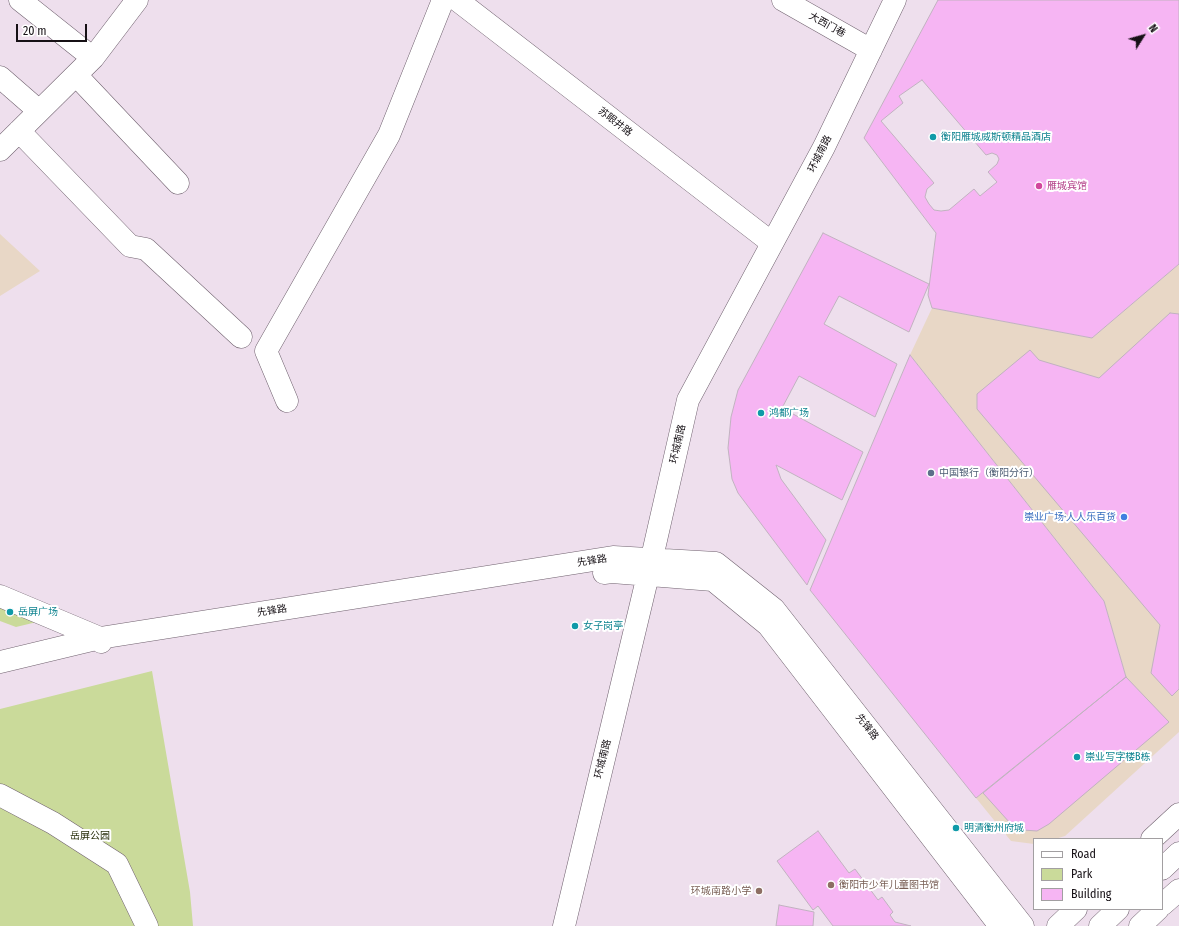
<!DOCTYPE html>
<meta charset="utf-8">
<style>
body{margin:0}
#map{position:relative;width:1179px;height:926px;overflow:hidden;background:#eedfed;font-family:"Fira Sans Condensed",sans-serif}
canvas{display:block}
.legend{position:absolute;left:1033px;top:838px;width:130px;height:72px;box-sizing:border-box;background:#fff;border:1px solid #a29fa1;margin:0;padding:5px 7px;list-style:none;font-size:12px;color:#161015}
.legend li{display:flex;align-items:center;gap:8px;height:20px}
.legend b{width:20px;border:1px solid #a29fa1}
.north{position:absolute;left:1123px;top:16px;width:40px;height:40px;-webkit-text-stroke:3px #fff;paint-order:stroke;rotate:53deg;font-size:11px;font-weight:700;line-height:16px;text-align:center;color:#161015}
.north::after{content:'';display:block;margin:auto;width:14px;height:18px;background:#161015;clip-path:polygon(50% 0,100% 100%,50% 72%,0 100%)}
.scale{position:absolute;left:16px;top:24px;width:71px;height:18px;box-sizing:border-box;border:2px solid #161015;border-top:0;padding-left:5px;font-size:12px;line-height:14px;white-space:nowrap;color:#161015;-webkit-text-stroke:3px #fff;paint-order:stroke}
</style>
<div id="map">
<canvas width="1179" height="926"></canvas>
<ul class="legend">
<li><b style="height:5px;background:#fff"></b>Road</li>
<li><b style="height:11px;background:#cada9a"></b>Park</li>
<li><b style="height:11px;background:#f6b5f3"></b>Building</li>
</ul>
<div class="north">N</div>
<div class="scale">20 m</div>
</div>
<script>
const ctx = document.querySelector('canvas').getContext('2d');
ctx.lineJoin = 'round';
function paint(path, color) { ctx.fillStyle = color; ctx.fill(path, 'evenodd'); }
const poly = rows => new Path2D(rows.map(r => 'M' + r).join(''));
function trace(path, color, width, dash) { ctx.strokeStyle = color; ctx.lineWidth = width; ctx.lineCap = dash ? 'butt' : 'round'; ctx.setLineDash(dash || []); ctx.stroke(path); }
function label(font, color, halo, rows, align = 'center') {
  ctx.font = font + ' "Fira Sans Condensed","Noto Sans SC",sans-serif'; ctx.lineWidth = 4; ctx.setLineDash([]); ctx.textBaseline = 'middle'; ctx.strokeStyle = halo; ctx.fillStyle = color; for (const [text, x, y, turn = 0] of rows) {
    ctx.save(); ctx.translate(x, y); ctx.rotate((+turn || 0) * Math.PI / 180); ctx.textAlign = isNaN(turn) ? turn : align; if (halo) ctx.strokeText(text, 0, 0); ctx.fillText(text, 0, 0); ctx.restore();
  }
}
const commercial = poly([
 [0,234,40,271,0,296],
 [1179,264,1179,732,1065,836,1055,839,1034,839,1034,844,1011,841,976,798,1126,677,1104,601,910,355,932,308,1092,338]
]);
const green = poly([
 [0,604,41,621,16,627,0,621],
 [152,671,190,892,193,926,0,926,0,709]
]);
const building = poly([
 [938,0,1179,0,1179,264,1092,338,932,308,928,295,936,233,864,138,938,0],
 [922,80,986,155,992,153,997,155,999,159,997,164,988,172,997,182,980,196,974,189,949,210,941,211,934,210,929,204,925,197,927,189,934,183,881,121,903,103,899,96,922,80],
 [823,233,929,284,909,332,839,296,824,324,897,364,875,417,799,376,782,408,863,452,842,500,776,465,781,479,826,540,807,585,738,493,732,479,728,448,731,417,738,390,823,233],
 [1170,313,1179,314,1179,689,1172,696,1151,673,1160,625,977,409,977,394,1030,350,1039,360,1099,378,1170,313],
 [910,355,1104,601,1126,677,976,798,810,590,910,355],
 [1126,677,1169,722,1049,824,1037,831,1023,830,1010,823,983,793,1126,677],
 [818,831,849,873,855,869,878,900,882,897,893,912,890,915,895,922,911,926,833,926,818,906,813,910,777,861,818,831],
 [779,905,814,912,813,926,776,926,779,905]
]);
const minor = poly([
 [20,0,93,58],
 [457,0,772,243],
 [783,0,871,50],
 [76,75,178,183],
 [0,77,39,111],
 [19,131,130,246,146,249,241,337],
 [0,150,93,58,137,0],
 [287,401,266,351,389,135,443,0],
 [604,573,612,572,713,580,768,625,1000,926],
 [0,596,100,638,101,642],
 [0,662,100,638,613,557,716,563,774,609,1023,926],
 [0,795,53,823,117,864,147,926],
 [564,926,648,575,688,400,824,147,895,0]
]);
const major = poly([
 [1152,839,1179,814],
 [1162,869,1179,853],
 [1162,905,1179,890],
 [1058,926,1076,909],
 [1100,926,1118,909],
 [1140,926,1158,909]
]);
const markers = [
 [933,137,4,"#0f9aa8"],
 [1039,186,4,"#d1479c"],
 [761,413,4,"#0f9aa8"],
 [931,473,4,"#5c6f8a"],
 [1124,517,4,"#3f7fe0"],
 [10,612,4,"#0f9aa8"],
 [575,626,4,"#0f9aa8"],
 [1077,757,4,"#0f9aa8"],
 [956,828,4,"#0f9aa8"],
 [831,885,4,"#8d6e63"],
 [759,891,4,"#8d6e63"]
];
const streetNames = [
 ["大西门巷",827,25,29],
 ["苏眼井路",615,122,38],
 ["环城南路",820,154,-63],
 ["环城南路",678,444,-77],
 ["先锋路",592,561,-9],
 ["先锋路",272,611,-9],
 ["先锋路",867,727,52],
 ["环城南路",603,759,-76]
];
const cultureNames = [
 ["衡阳雁城威斯顿精品酒店",941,137],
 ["鸿都广场",769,413],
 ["岳屏广场",18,612],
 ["女子岗亭",583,626],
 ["崇业写字楼B栋",1085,757],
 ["明清衡州府城",964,828]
];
const hotelNames = [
 ["雁城宾馆",1047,186]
];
const serviceNames = [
 ["中国银行（衡阳分行）",939,473]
];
const shopNames = [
 ["崇业广场·人人乐百货",1116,517]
];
const parkNames = [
 ["岳屏公园",90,836]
];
const educationNames = [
 ["衡阳市少年儿童图书馆",839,885],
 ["环城南路小学",751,891,"right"]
];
paint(commercial, '#e8d7c6');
paint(green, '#cada9a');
paint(building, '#f6b5f3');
trace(building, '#c1b2c0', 1);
trace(minor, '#70626f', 23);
trace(major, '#70626f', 23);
trace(minor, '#fff', 22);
trace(major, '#fff', 22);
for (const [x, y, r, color] of markers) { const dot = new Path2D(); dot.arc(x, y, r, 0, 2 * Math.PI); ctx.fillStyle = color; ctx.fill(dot); trace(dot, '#fff', 1.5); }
label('10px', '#161015', '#fff', streetNames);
label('10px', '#0d838f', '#fff', cultureNames, 'left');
label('10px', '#b23c85', '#fff', hotelNames, 'left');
label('10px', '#4e5e75', '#fff', serviceNames, 'left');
label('10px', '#366cbe', '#fff', shopNames, 'right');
label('10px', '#282f0b', '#fff', parkNames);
label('10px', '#785e54', '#fff', educationNames, 'left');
</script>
